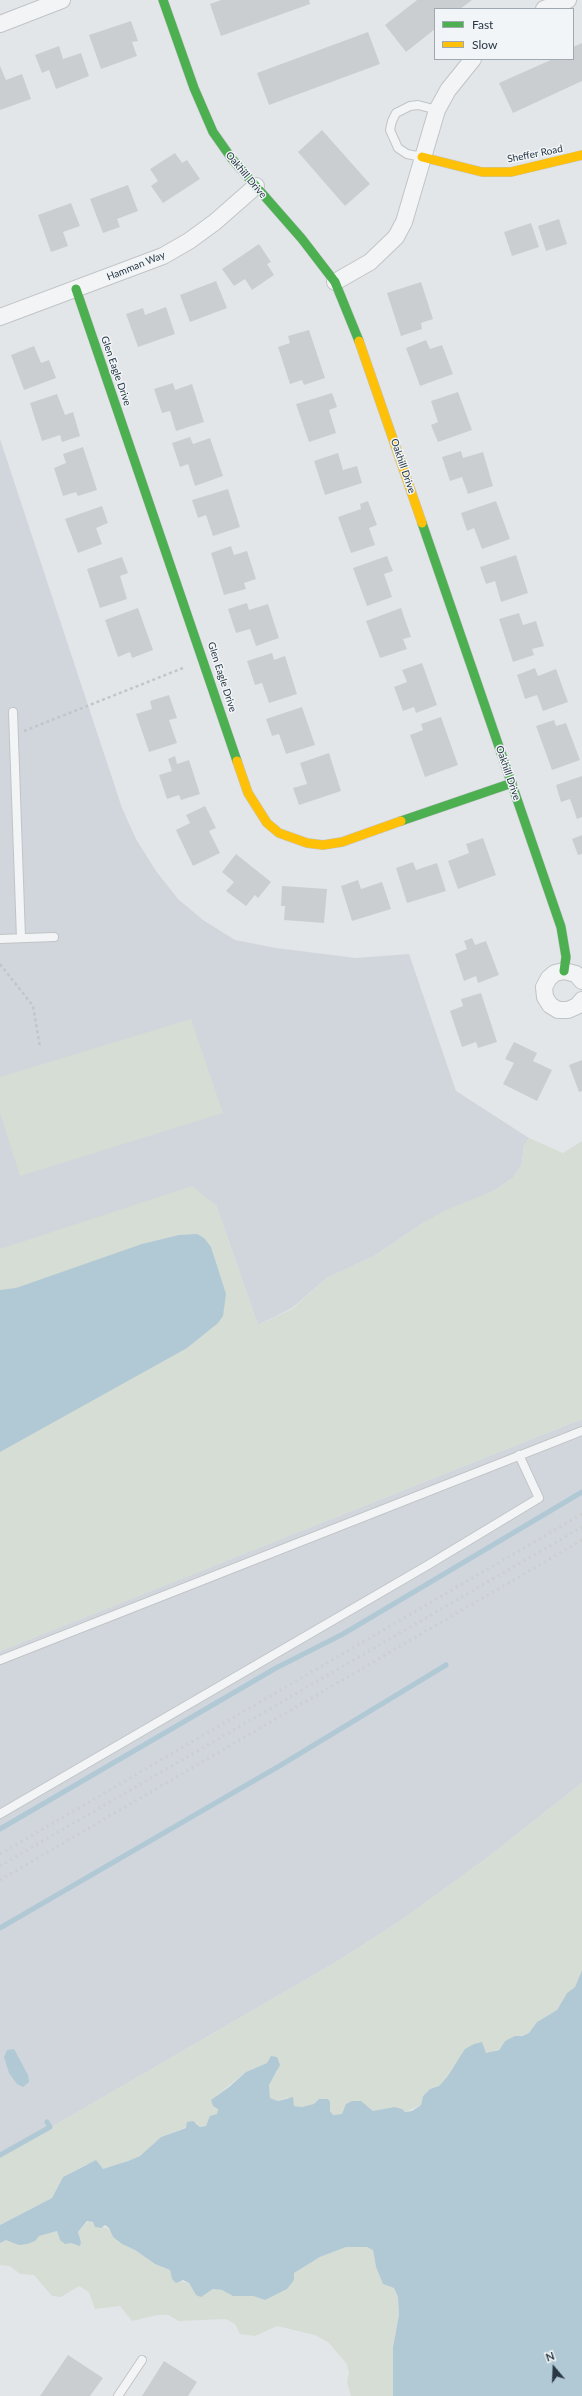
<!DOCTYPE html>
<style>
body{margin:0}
#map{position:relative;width:582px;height:2396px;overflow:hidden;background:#e3e6e9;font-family:Lato,sans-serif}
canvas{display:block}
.legend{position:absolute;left:434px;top:8px;width:140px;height:52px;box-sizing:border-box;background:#f1f5f8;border:1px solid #a1a9b0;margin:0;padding:5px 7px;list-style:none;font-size:12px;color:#293743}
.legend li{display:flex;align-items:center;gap:8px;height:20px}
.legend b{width:20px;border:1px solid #a1a9b0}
.north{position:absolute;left:534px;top:2348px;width:40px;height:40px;-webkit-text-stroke:3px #f1f5f8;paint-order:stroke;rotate:341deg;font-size:11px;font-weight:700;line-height:16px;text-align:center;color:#293743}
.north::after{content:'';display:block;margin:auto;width:14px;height:18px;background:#293743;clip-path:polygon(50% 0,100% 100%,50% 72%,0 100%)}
</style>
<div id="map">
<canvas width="582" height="2396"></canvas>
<ul class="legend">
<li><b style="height:5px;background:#4caf50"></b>Fast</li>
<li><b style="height:5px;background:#ffc107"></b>Slow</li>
</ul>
<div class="north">N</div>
</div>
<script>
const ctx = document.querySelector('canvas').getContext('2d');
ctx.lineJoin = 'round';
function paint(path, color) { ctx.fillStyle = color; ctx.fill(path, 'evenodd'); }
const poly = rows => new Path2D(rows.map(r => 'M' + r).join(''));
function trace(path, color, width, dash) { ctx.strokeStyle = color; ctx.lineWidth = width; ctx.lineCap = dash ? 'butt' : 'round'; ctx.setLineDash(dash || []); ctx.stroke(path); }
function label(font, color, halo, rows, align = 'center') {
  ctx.font = font + ' Lato,sans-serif'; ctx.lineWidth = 3; ctx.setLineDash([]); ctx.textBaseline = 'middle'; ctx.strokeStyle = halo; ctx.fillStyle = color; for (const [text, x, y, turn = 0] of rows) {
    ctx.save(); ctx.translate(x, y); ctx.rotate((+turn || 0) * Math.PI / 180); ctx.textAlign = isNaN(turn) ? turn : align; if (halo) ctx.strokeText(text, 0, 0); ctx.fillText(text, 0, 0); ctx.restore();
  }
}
const built = poly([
 [0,439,122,808,136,839,156,871,178,899,203,920,235,940,276,948,356,958,409,954,456,1091,529,1138,524,1146,522,1163,514,1177,495,1190,423,1223,374,1256,327,1278,292,1308,258,1325,216,1205,0,1249],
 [582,1419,582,1783,488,1857,400,1921,336,1962,0,2157,0,1651]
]);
const green = poly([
 [191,1019,223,1113,20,1176,0,1113,0,1077],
 [529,1138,563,1153,582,1141,582,1419,0,1651,0,1249,192,1186,216,1205,258,1325,292,1309,327,1278,374,1256,423,1223,444,1211,495,1190,514,1177,522,1163,524,1146],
 [582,1783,582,1970,575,1987,567,1993,557,2010,537,2022,529,2033,505,2041,499,2049,489,2053,486,2053,482,2043,452,2068,447,2077,439,2086,430,2089,423,2096,421,2105,405,2112,394,2107,373,2111,367,2106,345,2109,342,2114,333,2115,330,2112,330,2102,302,2107,294,2106,288,2097,277,2101,270,2098,268,2085,278,2070,267,2063,246,2072,216,2096,213,2106,218,2108,217,2114,206,2126,200,2127,197,2123,161,2137,140,2156,112,2167,103,2169,87,2164,63,2177,52,2198,0,2225,0,2157,336,1962,400,1921,488,1857],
 [88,2221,109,2229,113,2237,122,2244,135,2250,155,2264,170,2270,172,2279,189,2283,196,2295,207,2293,213,2289,222,2290,233,2296,253,2296,265,2300,294,2273,320,2257,346,2247,367,2247,373,2249,376,2267,383,2284,394,2288,398,2297,399,2315,393,2347,393,2396,351,2396,347,2382,349,2373,347,2364,328,2342,315,2335,277,2326,255,2336,240,2334,235,2324,226,2319,178,2321,169,2315,157,2315,132,2321,120,2306,95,2309,89,2292,79,2286,61,2297,52,2296,34,2275,20,2274,10,2266,0,2265,0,2243,6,2240,35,2241,38,2236,57,2231,60,2240,71,2243,81,2242,78,2232]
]);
const water = poly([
 [197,1234,204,1238,211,1247,226,1294,223,1316,218,1323,187,1348,0,1452,0,1290,16,1288,142,1244,179,1235],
 [582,1970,582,2396,393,2396,393,2347,399,2315,398,2297,394,2288,383,2284,376,2267,373,2250,367,2247,346,2247,320,2257,294,2273,294,2280,287,2289,265,2300,253,2296,233,2296,222,2290,213,2289,201,2297,196,2295,189,2283,183,2280,176,2283,172,2279,170,2270,155,2264,135,2250,122,2244,113,2237,109,2228,105,2225,101,2228,95,2227,93,2222,87,2221,78,2232,81,2242,80,2246,71,2243,65,2244,60,2240,57,2231,39,2236,35,2241,27,2244,19,2245,6,2240,0,2243,0,2225,52,2198,63,2177,96,2160,103,2169,128,2161,140,2156,161,2137,186,2128,187,2122,193,2121,200,2127,206,2126,210,2116,217,2114,218,2109,213,2106,211,2100,229,2087,246,2072,267,2063,271,2056,277,2057,280,2065,269,2085,270,2098,278,2101,293,2097,294,2106,302,2107,314,2104,319,2099,328,2099,330,2102,330,2111,333,2115,342,2114,346,2104,352,2101,361,2101,373,2111,394,2107,402,2109,405,2112,412,2111,421,2105,423,2096,430,2089,439,2086,447,2077,465,2049,474,2044,482,2042,486,2053,499,2050,505,2041,515,2036,522,2036,529,2033,537,2022,557,2010,567,1993,575,1987],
 [14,2049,28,2075,29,2082,23,2087,17,2084,9,2073,4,2057,7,2050]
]);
const stream = poly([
 [0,1829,276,1668,343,1634,582,1492],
 [0,1928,281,1765,446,1665],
 [0,2155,50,2127,47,2122]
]);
const building = poly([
 [221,0,309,0,310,4,221,36,210,4],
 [417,0,472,0,460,9,435,9,435,29,406,52,385,25],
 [131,21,138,41,132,42,137,56,101,69,89,35],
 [368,32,380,64,269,105,257,73],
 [582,43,582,81,513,113,499,83,553,59,573,59,573,47],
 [59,46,63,59,81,53,89,76,56,89,49,70,42,73,35,55],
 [0,66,6,80,22,74,31,99,0,110],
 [322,130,370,184,345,206,298,152],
 [175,153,182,163,187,160,200,179,163,203,151,186,158,181,150,169],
 [128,185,138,211,117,219,120,227,103,233,90,199],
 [71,203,80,226,63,232,68,246,51,252,38,215],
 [559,219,567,244,546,251,538,226],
 [531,223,539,247,512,256,504,232],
 [259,244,271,262,267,264,274,275,252,290,245,279,234,286,222,269],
 [216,281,227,308,190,322,180,295],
 [421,282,433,319,421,323,422,329,401,336,387,293],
 [166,307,175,334,138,347,126,314,143,308,145,315],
 [309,330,325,378,304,385,302,380,290,384,278,347,290,343,288,336],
 [426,340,430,349,442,345,453,374,420,386,406,348],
 [34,346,41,363,49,360,56,378,24,390,11,355],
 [173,383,175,390,192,384,204,422,176,431,170,411,162,413,154,389],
 [458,392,472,430,438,442,431,425,438,422,431,401],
 [332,393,337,407,329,410,336,433,309,442,296,404],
 [57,394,65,415,73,412,80,436,62,442,60,435,42,441,30,403],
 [190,437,193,444,210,438,223,476,195,486,188,464,180,467,172,443],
 [83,447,97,490,78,496,76,492,63,496,54,468,66,463,63,454],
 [461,451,463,458,483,452,493,486,468,494,462,477,450,481,442,457],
 [338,453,343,470,357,466,362,483,325,495,314,461],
 [228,489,240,527,213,536,206,515,198,518,192,500],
 [368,501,377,525,369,528,375,545,351,553,338,517,361,509,360,504],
 [496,501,510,539,482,549,474,528,467,531,461,513],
 [102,506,108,523,96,528,102,544,78,553,65,519],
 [231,546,234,555,247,551,256,579,244,583,246,589,224,595,211,553],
 [516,555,528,593,501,602,495,581,486,584,480,567],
 [387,556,393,571,384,574,392,597,367,606,353,568],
 [122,557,128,573,120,576,127,599,100,608,87,569],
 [247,603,249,610,268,604,279,638,256,646,250,629,236,633,228,609],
 [138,608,153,650,132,658,130,652,118,657,105,620],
 [401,608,411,637,403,639,407,649,380,658,366,621],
 [519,613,523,625,536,621,544,646,532,649,534,655,513,662,499,619],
 [272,653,274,660,285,656,297,694,269,703,262,683,255,685,247,661],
 [422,663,437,705,416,713,414,707,403,711,394,687,407,682,402,670],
 [535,668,538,676,556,669,568,702,543,711,537,695,525,699,517,675],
 [169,695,177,718,169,720,177,743,149,752,136,714,152,709,150,701],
 [302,707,315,745,286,754,279,734,272,736,266,719],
 [441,717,458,765,425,777,410,735,423,730,421,724],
 [554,720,556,726,566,723,580,760,552,770,536,726],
 [329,753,341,791,299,805,293,788,307,784,300,763],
 [175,756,177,764,189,760,200,794,181,800,179,795,167,799,159,775,172,771,168,759],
 [582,776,582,817,577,819,570,799,561,802,556,785],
 [205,806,216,828,209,831,220,853,193,866,176,830,190,823,186,815],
 [582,835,582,854,578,855,572,839],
 [483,838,496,875,458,889,448,861,469,853,466,844],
 [236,854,271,882,258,898,255,895,246,906,226,891,234,882,222,872],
 [413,862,416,870,437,863,446,891,407,903,396,868],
 [358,880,361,889,382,882,391,909,352,921,341,886],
 [282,886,327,889,324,923,284,920,285,906,281,906],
 [472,938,475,945,486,941,499,975,478,983,476,976,464,981,455,954,467,949,464,941],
 [481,993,497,1042,478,1048,476,1042,462,1047,450,1011,463,1006,461,999],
 [514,1042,537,1053,533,1061,552,1070,537,1101,503,1084,514,1063,505,1059],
 [582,1060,582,1091,579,1092,569,1065],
 [68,2355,103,2378,90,2396,40,2396],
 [164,2361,197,2382,188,2396,142,2396]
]);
const path = poly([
 [24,731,183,668],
 [0,964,33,1006,40,1047]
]);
const lane = poly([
 [422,157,407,154,398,148,390,130,392,121,396,113,410,106,418,105,437,110],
 [13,712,21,938],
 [0,939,54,937],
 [0,1660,582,1431],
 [0,1814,428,1565,539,1498,519,1455],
 [118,2396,142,2360]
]);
const street = poly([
 [544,9,568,0],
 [0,24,62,0],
 [335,282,370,262,396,237,404,222,437,110,448,90,473,59],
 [0,317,163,256,189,241,215,222,256,186],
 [582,981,576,974,564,971,555,973,549,978,544,987,545,997,550,1005,558,1010,568,1010,577,1006,582,1000]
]);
const fast = poly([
 [163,0,194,88,213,132,232,159,302,239,335,282,359,341],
 [76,289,237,761],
 [422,523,561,927,566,957,564,971],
 [401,821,512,783]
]);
const slow = poly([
 [422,157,482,172,511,172,582,155],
 [359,341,422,523],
 [237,761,248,793,267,823,279,833,307,843,323,845,342,842,401,821]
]);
const rail = poly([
 [0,1854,582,1514],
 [0,1866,582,1527],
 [0,1880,582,1540]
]);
const streetNames = [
 ["Sheffer Road",535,154,-11],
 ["Oakhill Drive",246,175,50],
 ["Hamman Way",136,266,-22],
 ["Glen Eagle Drive",116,371,71],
 ["Oakhill Drive",403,466,71],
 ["Glen Eagle Drive",222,677,72],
 ["Oakhill Drive",508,773,71]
];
paint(built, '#d1d6dc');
paint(green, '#d5ddd4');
paint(water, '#b1c9d5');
trace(stream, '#b1c9d5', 5);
paint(building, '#cbced1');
trace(lane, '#c1c4c7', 10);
trace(street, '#c1c4c7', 18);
trace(fast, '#c1c4c7', 10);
trace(slow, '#c1c4c7', 10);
trace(path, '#c2c6c9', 2.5, [3, 3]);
trace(lane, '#f3f4f5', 8);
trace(street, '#f3f4f5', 16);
trace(fast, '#4caf50', 9);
trace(slow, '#ffc107', 9);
trace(rail, '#ccced0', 3, [2, 4]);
label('10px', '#293743', '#f1f5f8', streetNames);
</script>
